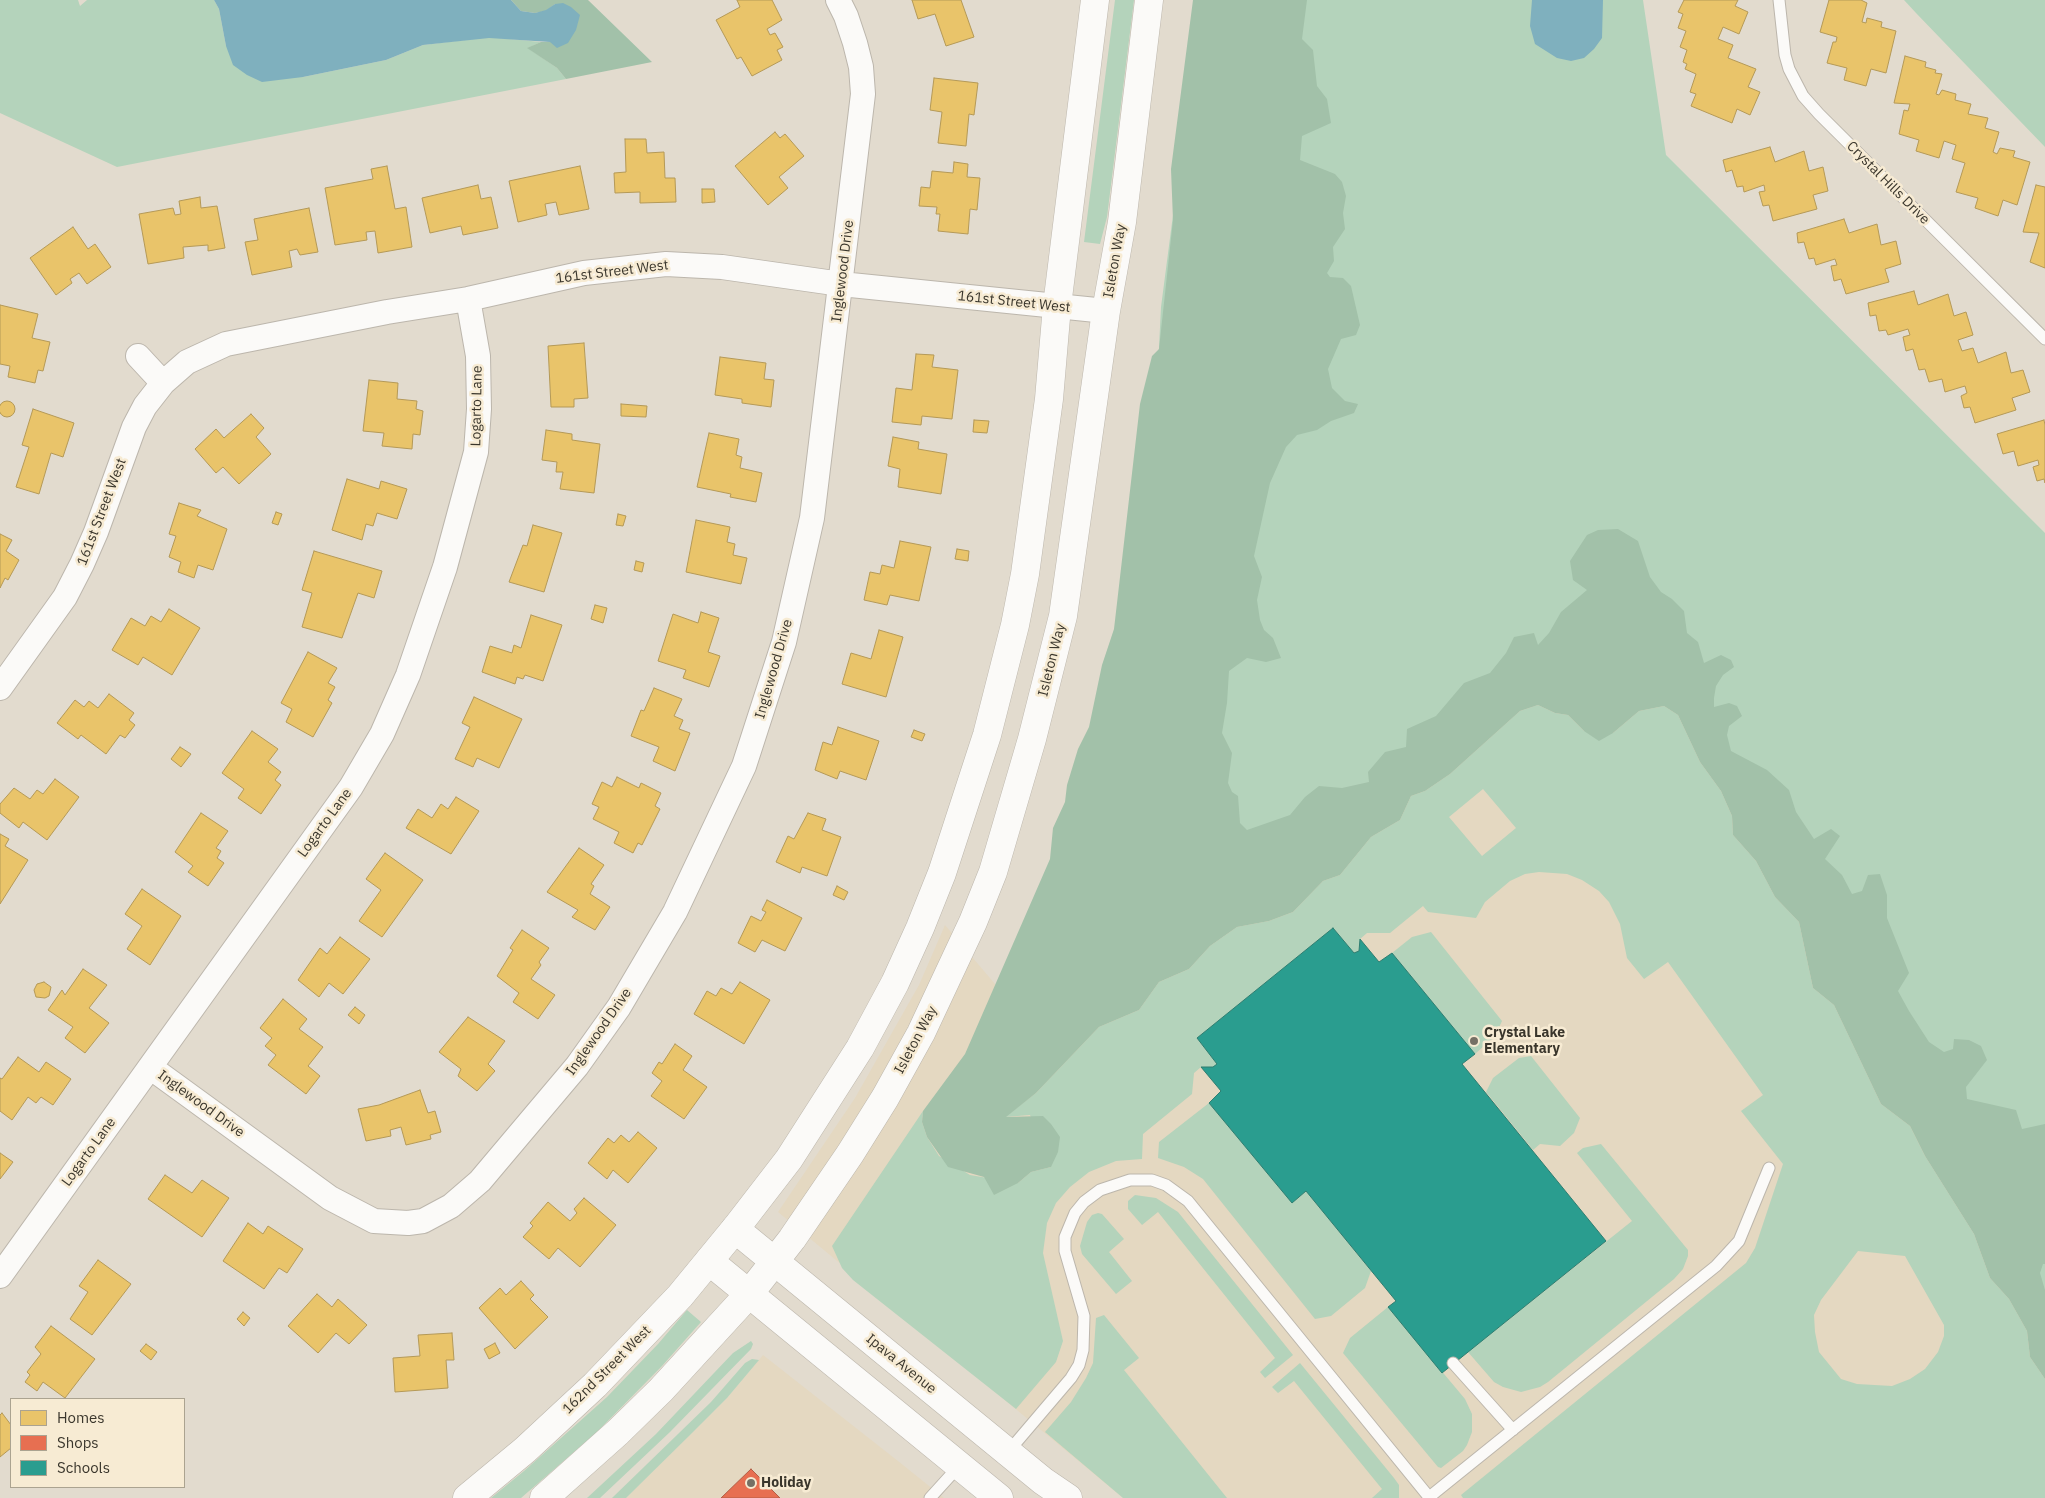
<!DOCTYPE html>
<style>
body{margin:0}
#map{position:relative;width:2045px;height:1498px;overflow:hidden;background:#e2dbce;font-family:"IBM Plex Sans",sans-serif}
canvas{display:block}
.legend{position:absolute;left:10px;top:1398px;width:175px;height:90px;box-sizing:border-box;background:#f7ebd3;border:1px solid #aba390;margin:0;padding:6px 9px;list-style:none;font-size:15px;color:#3a362c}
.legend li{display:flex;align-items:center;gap:10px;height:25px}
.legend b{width:25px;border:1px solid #aba390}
</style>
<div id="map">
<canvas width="2045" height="1498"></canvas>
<ul class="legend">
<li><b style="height:14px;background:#e9c46a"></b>Homes</li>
<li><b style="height:14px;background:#e76f51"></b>Shops</li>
<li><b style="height:14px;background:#2a9d8f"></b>Schools</li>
</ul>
</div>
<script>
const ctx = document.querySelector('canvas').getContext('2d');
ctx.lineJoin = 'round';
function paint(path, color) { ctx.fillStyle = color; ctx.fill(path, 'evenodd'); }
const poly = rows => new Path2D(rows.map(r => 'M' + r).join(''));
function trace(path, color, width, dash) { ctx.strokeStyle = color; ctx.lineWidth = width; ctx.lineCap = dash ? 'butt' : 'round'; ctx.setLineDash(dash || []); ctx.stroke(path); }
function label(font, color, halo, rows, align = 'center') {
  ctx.font = font + ' "IBM Plex Sans",sans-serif'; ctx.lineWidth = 5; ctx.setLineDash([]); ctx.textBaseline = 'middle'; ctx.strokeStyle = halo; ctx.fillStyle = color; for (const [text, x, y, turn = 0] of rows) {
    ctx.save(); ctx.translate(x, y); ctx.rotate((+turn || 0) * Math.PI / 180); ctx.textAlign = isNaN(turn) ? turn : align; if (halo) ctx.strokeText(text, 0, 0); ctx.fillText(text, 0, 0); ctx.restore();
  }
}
const built = poly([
 [1630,584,2045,1322,2045,1498,1123,1498,778,1212,855,1098,919,985,945,925,1050,1049],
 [763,1355,898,1461,944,1498,626,1498,727,1398]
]);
const green = poly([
 [0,0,78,0,80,6,87,0,214,0,219,9,226,46,303,77,386,60,423,45,489,37,541,42,528,48,557,68,566,79,117,167,0,113],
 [1115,0,1134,0,1107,217,1100,244,1084,242],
 [1201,0,1643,0,1666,155,2045,533,2045,1322,1630,584,1050,1049,1054,855,1101,710,1158,367,1161,307],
 [1904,0,2045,0,2045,147,1916,13],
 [1538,705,1555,713,1568,715,1584,731,1613,733,1639,711,1664,706,1678,715,1700,762,1721,791,1732,816,1733,835,1756,861,1775,897,1799,922,1813,988,1834,1005,1881,1104,1910,1126,1925,1156,1974,1234,1990,1278,2009,1299,2027,1331,2030,1357,2045,1379,2045,1498,1463,1498,1461,1495,1746,1263,1755,1248,1783,1164,1741,1111,1763,1095,1668,962,1644,979,1627,958,1620,924,1609,902,1599,891,1582,880,1567,874,1539,872,1525,874,1510,881,1485,902,1476,918,1428,912,1423,906,1390,933,1367,933,1360,939,1359,951,1354,953,1333,928,1197,1038,1217,1064,1213,1067,1201,1067,1194,1073,1192,1094,1143,1134,1142,1159,1116,1161,1089,1172,1070,1187,1056,1203,1047,1223,1043,1253,1063,1341,1056,1362,1016,1409,853,1280,842,1268,832,1246,923,1111,922,1122,927,1137,939,1156,970,1175,1018,1183,1031,1172,1051,1167,1030,1115,1005,1117,1036,1093,1099,1027,1139,1010,1159,982,1189,969,1210,946,1237,927,1269,921,1293,912,1323,881,1340,875,1371,837,1400,820,1411,796,1425,791,1450,774,1520,711],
 [1483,789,1516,828,1482,856,1449,817],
 [1858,1251,1905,1256,1944,1325,1944,1336,1938,1352,1925,1369,1910,1379,1892,1386,1857,1384,1841,1379,1819,1352,1815,1332,1814,1315,1821,1300],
 [1431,932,1502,1021,1495,1036,1475,1054,1392,953,1412,937],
 [1531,1056,1580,1118,1574,1133,1560,1146,1540,1144,1533,1150,1486,1092,1493,1078,1519,1058],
 [1209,1103,1292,1203,1306,1191,1371,1271,1365,1288,1331,1316,1315,1319,1203,1179,1184,1167,1158,1158,1159,1142],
 [1601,1144,1688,1250,1688,1256,1683,1269,1674,1279,1548,1382,1540,1387,1521,1392,1503,1387,1494,1382,1468,1352,1632,1221,1577,1153,1583,1148],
 [1135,1195,1156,1198,1178,1212,1293,1355,1265,1378,1260,1372,1275,1358,1158,1212,1142,1225,1128,1209,1128,1201],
 [1098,1213,1102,1214,1124,1239,1109,1252,1132,1281,1116,1294,1082,1254,1080,1246,1087,1222,1092,1215],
 [1388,1307,1465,1399,1472,1414,1472,1432,1467,1445,1463,1451,1441,1468,1438,1467,1343,1353,1350,1338],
 [687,1310,701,1322,662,1366,596,1433,521,1498,491,1498,524,1471,607,1397,658,1344],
 [1104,1315,1139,1358,1124,1370,1227,1498,1123,1498,1045,1432,1071,1402,1086,1378,1093,1363,1096,1318],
 [751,1341,753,1344,751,1349,670,1432,600,1498,587,1498,656,1434,733,1353],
 [752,1359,759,1360,727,1398,689,1436,626,1498,612,1498,711,1402,745,1363],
 [1300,1363,1394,1478,1399,1485,1399,1498,1372,1498,1382,1489,1294,1381,1278,1393,1272,1387]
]);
const forest = poly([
 [511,0,588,0,652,62,566,79,557,68,527,48,541,42,550,42,555,4,546,11,535,13,521,11],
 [1193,0,1307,0,1302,39,1313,50,1317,86,1327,99,1331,123,1302,136,1300,160,1335,174,1342,182,1346,196,1343,213,1345,229,1333,247,1334,261,1327,273,1330,277,1343,278,1351,286,1360,325,1356,335,1341,339,1328,369,1332,388,1345,401,1358,404,1354,413,1331,421,1317,430,1297,435,1286,447,1270,483,1254,556,1262,577,1257,600,1260,620,1264,630,1273,638,1281,658,1266,662,1247,658,1229,671,1227,703,1222,733,1232,753,1228,783,1232,792,1238,796,1240,823,1247,830,1290,815,1305,797,1319,786,1342,788,1369,782,1368,772,1385,752,1406,747,1407,729,1436,716,1464,683,1490,673,1506,653,1514,637,1534,633,1538,645,1549,633,1561,612,1587,590,1573,580,1570,561,1587,535,1598,530,1618,529,1638,541,1650,577,1661,592,1672,599,1684,611,1687,633,1698,642,1704,663,1721,655,1731,660,1734,667,1723,675,1716,686,1714,698,1714,707,1729,703,1737,706,1742,716,1729,726,1727,735,1731,751,1767,770,1789,790,1796,812,1814,839,1831,829,1840,836,1825,859,1842,875,1852,894,1862,891,1868,875,1880,874,1887,895,1887,918,1909,973,1898,991,1909,1011,1929,1042,1944,1052,1953,1049,1954,1039,1969,1040,1981,1046,1987,1060,1966,1087,1967,1099,2016,1110,2022,1129,2045,1124,2045,1264,2043,1264,2040,1273,2045,1290,2045,1379,2030,1357,2027,1331,2009,1299,1990,1278,1974,1234,1925,1156,1910,1126,1881,1104,1834,1005,1813,988,1799,922,1775,897,1756,861,1733,835,1732,816,1721,791,1700,762,1678,715,1664,706,1639,711,1613,733,1599,741,1584,731,1568,715,1555,713,1538,705,1520,711,1450,774,1425,791,1411,796,1400,820,1371,837,1340,875,1323,881,1293,912,1269,921,1237,927,1210,946,1189,969,1159,982,1139,1010,1099,1027,1036,1093,1006,1117,1043,1116,1051,1124,1060,1137,1058,1152,1051,1167,1031,1172,1018,1183,994,1195,984,1177,948,1167,927,1137,922,1122,923,1111,965,1054,1050,859,1053,828,1065,802,1067,785,1078,749,1089,727,1102,665,1114,629,1140,404,1152,356,1159,349,1173,220,1171,169]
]);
const water = poly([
 [214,0,511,0,521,11,535,13,546,10,555,4,563,3,571,7,580,15,576,30,568,43,557,48,550,42,489,38,423,45,386,60,303,77,262,82,247,75,233,65,226,46,219,9],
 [1532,0,1603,0,1602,38,1594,49,1584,58,1571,61,1557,58,1535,44,1530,26]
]);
const homes = poly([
 [737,0,772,0,782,20,767,29,770,35,775,33,783,47,777,50,782,60,752,76,741,57,737,59,716,20,740,7,737,0],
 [912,0,961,0,974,37,946,46,935,14,918,19,912,0],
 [1684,0,1738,0,1735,6,1748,12,1739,34,1723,27,1718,39,1733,45,1728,58,1756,69,1748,87,1760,92,1750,115,1737,109,1732,123,1691,106,1696,94,1690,92,1696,74,1685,69,1687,64,1683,62,1687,50,1680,47,1686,31,1678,28,1683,14,1678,12,1684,0],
 [1829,0,1861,0,1867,3,1862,22,1866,23,1867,18,1882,22,1881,27,1896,31,1886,73,1871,69,1866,86,1844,80,1847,68,1827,63,1833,42,1836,42,1837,37,1820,32,1829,0],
 [1905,56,1926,62,1925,67,1936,70,1935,73,1942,74,1936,94,1939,95,1942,90,1956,94,1955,100,1971,104,1968,114,1988,118,1985,128,1999,132,1993,152,1997,154,2000,148,2015,151,2013,157,2030,162,2017,205,2003,200,1998,216,1975,208,1978,198,1956,192,1965,163,1952,159,1956,145,1944,141,1939,158,1916,151,1919,140,1899,134,1904,110,1908,111,1910,104,1894,103,1905,56],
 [934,78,978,83,974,115,969,114,966,146,938,143,942,112,930,110,934,78],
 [775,132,780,138,785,134,804,156,779,177,788,188,768,205,735,166,775,132],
 [625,139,646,139,647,153,664,152,665,178,675,178,676,202,640,203,640,192,615,193,614,173,626,172,625,139],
 [1770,147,1775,162,1804,151,1809,171,1823,167,1828,191,1813,195,1817,209,1773,221,1769,205,1763,206,1759,192,1765,191,1764,185,1744,192,1743,186,1737,187,1732,170,1726,172,1723,160,1770,147],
 [954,162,968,164,967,177,980,178,977,210,970,209,968,234,938,231,940,214,936,214,937,207,919,206,921,187,930,188,932,171,953,173,954,162],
 [387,166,395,209,406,207,412,247,378,253,375,231,366,232,367,240,335,245,325,188,373,179,371,169,387,166],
 [580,166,589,209,559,215,556,202,545,204,547,215,518,222,509,181,580,166],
 [478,185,481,199,491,197,498,228,463,235,461,226,430,233,422,198,478,185],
 [2036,185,2045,187,2045,268,2030,262,2039,233,2023,232,2036,185],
 [702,189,714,189,715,202,702,203,702,189],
 [200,197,201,208,217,206,225,248,208,251,208,245,183,247,184,258,148,264,139,214,173,208,175,215,181,214,179,201,200,197],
 [309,208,318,252,300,255,297,249,289,251,292,267,252,275,245,242,258,240,254,219,309,208],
 [1844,219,1849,233,1877,224,1881,245,1896,241,1901,264,1885,269,1889,282,1846,294,1841,279,1834,281,1831,266,1837,265,1835,259,1816,265,1814,258,1809,259,1804,242,1798,243,1797,233,1844,219],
 [73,227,88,249,95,244,111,267,87,284,79,273,70,279,72,283,56,295,30,258,73,227],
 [1914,291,1918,305,1948,294,1954,316,1966,312,1973,335,1958,340,1962,351,1973,348,1978,363,2006,352,2011,373,2023,370,2030,392,2012,398,2016,410,1975,423,1970,407,1964,408,1961,396,1967,393,1965,386,1945,392,1942,379,1929,382,1925,369,1919,370,1913,349,1906,351,1903,337,1910,335,1908,329,1888,335,1886,330,1879,331,1876,315,1870,316,1868,303,1914,291],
 [0,305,38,314,32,338,50,342,43,371,38,370,35,383,8,377,10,366,0,364,0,305],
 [584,343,588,398,574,399,574,407,551,407,548,346,584,343],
 [916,354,934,355,932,367,958,370,952,419,922,416,921,425,892,422,896,388,912,390,916,354],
 [720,357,766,363,764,379,774,380,771,407,742,403,742,399,715,395,720,357],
 [369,380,398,383,397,399,417,401,416,409,423,411,420,435,413,434,412,449,382,446,384,433,363,431,369,380],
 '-1 409a8 8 0 1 1 16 0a8 8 0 1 1-16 0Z',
 [621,404,647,406,646,417,621,416,621,404],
 [33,409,74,423,63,457,51,453,39,494,16,487,29,447,22,445,33,409],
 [251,414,264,428,256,437,271,454,239,484,223,467,216,473,195,449,216,429,224,438,251,414],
 [974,420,989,421,987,433,973,432,974,420],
 [2044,420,2045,425,2045,483,2044,479,2037,481,2033,467,2039,465,2038,460,2018,466,2014,451,2003,454,1997,434,2044,420],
 [546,430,572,434,572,440,600,444,594,493,560,489,563,472,556,472,557,462,542,460,546,430],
 [709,433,739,439,736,455,742,457,740,468,762,473,756,502,730,497,731,494,697,487,709,433],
 [893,437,919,442,918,449,947,454,941,494,898,487,900,469,888,466,893,437],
 [347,479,379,489,381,481,407,489,397,519,377,513,373,526,366,524,362,540,332,530,347,479],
 [179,503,201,510,197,516,227,529,213,570,198,565,194,578,178,572,181,562,169,557,176,536,169,534,179,503],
 [276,512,282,514,278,525,272,523,276,512],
 [618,514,626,516,623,526,616,525,618,514],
 [696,520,730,527,727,542,735,544,733,555,747,558,741,584,686,572,696,520],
 [533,525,562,533,544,592,509,582,523,545,527,546,533,525],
 [0,534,12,540,6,551,19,560,8,580,5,578,0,588,0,534],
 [900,541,931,547,919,601,890,595,887,605,864,600,870,572,880,574,882,565,894,568,900,541],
 [957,549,969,551,968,561,955,559,957,549],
 [314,551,382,571,374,598,358,593,342,638,302,627,312,593,302,590,314,551],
 [636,561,644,563,642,572,634,570,636,561],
 [595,605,607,608,603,623,591,619,595,605],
 [169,609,200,628,172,675,143,657,138,665,112,650,131,618,145,626,151,616,161,622,169,609],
 [701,612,719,618,708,652,720,656,709,687,683,678,686,670,658,661,673,614,698,623,701,612],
 [531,615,562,625,543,681,525,675,523,679,517,677,515,684,482,672,490,646,512,653,514,645,521,648,531,615],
 [879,630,903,637,886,697,842,684,851,653,871,659,879,630],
 [308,652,337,668,328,683,335,687,328,700,332,703,313,737,286,722,292,709,281,703,308,652],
 [654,688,682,699,674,716,683,720,679,729,690,733,675,771,653,761,659,747,631,736,641,710,644,711,654,688],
 [109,694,134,713,129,720,135,725,125,738,120,735,106,754,81,735,78,739,57,723,75,700,84,707,89,701,98,708,109,694],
 [474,697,522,719,499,768,477,758,473,767,455,759,470,727,462,723,474,697],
 [838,727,879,741,866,780,840,771,837,779,815,770,823,742,832,745,838,727],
 [914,730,925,734,922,741,911,737,914,730],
 [252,731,278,749,268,762,281,772,275,780,281,785,261,814,238,798,244,789,222,773,252,731],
 [180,747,191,754,181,767,171,759,180,747],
 [617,777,639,788,641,783,661,793,655,806,660,809,642,845,638,843,633,853,614,843,619,832,593,819,599,807,592,804,602,782,612,787,617,777],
 [55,779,79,797,47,840,23,822,19,828,0,813,0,804,14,788,30,799,37,790,43,794,55,779],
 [456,797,479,811,451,854,406,828,418,809,432,818,441,804,448,809,456,797],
 [201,813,228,831,216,848,221,851,217,858,224,863,208,886,188,872,193,866,175,852,201,813],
 [808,813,826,819,822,830,841,837,827,876,802,867,800,873,776,862,788,836,794,839,808,813],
 [0,834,9,839,5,846,28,860,0,904,0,834],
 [579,848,604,865,591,884,594,886,590,894,610,907,595,930,572,917,578,910,547,892,579,848],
 [385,853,423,880,382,937,359,921,381,890,366,879,385,853],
 [837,886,848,892,844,900,833,895,837,886],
 [142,889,181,916,150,965,127,949,142,926,125,914,142,889],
 [767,900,802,918,785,951,762,940,755,952,738,943,751,916,761,921,766,912,762,910,767,900],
 [522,930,549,948,539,962,541,965,531,979,555,995,538,1019,513,1002,519,993,497,976,513,950,510,948,522,930],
 [340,937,370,959,343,994,329,983,319,997,298,980,320,948,327,954,340,937],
 [83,969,107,985,89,1008,109,1023,85,1053,65,1038,73,1027,48,1010,62,990,65,995,83,969],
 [44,982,51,987,49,996,45,998,36,997,34,990,37,984,44,982],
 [740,982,770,1000,744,1044,694,1014,707,991,716,996,721,988,732,994,740,982],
 [283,999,307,1019,299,1029,323,1047,308,1066,320,1076,306,1094,268,1065,276,1055,265,1046,272,1038,260,1028,283,999],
 [355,1007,365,1015,359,1024,348,1015,355,1007],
 [468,1017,505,1041,488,1064,495,1071,477,1091,458,1076,461,1069,439,1052,468,1017],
 [675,1044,692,1056,683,1070,707,1087,684,1119,651,1096,662,1081,652,1073,659,1062,662,1064,675,1044],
 [18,1057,39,1072,46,1062,71,1079,53,1105,41,1097,36,1103,28,1097,12,1120,0,1111,0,1078,2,1079,18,1057],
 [420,1090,428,1113,435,1111,441,1132,430,1135,431,1139,406,1145,401,1127,390,1130,391,1136,366,1141,358,1109,379,1105,420,1090],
 [638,1132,657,1148,628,1183,613,1170,607,1179,588,1163,608,1138,614,1143,621,1135,629,1142,638,1132],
 [0,1153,13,1162,0,1179,0,1153],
 [165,1175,192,1193,202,1180,229,1198,202,1237,148,1199,165,1175],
 [584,1198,616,1225,580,1267,558,1248,549,1259,523,1237,533,1226,530,1223,548,1202,570,1221,577,1213,574,1209,584,1198],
 [248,1223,263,1234,268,1226,303,1249,287,1273,279,1268,264,1289,223,1261,248,1223],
 [98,1260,131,1284,92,1335,70,1319,88,1292,79,1286,98,1260],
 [521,1281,534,1295,530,1299,548,1317,515,1349,479,1308,500,1288,506,1295,521,1281],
 [317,1294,332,1307,338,1299,367,1325,349,1344,336,1333,318,1353,288,1326,317,1294],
 [243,1312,250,1318,244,1326,237,1319,243,1312],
 [51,1326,95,1359,65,1398,43,1382,37,1391,25,1382,30,1375,27,1372,41,1354,35,1347,51,1326],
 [452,1333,454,1360,446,1360,448,1388,395,1392,393,1358,420,1356,418,1335,452,1333],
 [495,1343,500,1353,489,1359,484,1349,495,1343],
 [146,1344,157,1352,151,1360,140,1351,146,1344],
 [2,1413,11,1425,11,1448,0,1457,0,1415,2,1413]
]);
const shops = poly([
 [751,1469,780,1498,721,1498,751,1469]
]);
const schools = poly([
 [1333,928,1354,953,1359,951,1360,939,1379,962,1392,953,1475,1054,1462,1064,1606,1241,1442,1373,1388,1307,1396,1301,1306,1191,1292,1203,1209,1103,1221,1091,1201,1067,1213,1067,1217,1064,1197,1038,1333,928]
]);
const service = poly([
 [1779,0,1785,55,1789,69,1803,96,1819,114,2045,339],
 [1453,1363,1513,1430],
 [1008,1452,1071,1378,1079,1365,1083,1350,1084,1316,1065,1251,1065,1237,1075,1213,1084,1202,1100,1190,1130,1180,1152,1180,1166,1185,1188,1201,1429,1497],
 [930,1498,959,1466],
 [1428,1498,1716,1266,1739,1241,1769,1168]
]);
const minor = poly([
 [138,356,163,383],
 [0,688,65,597,82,564,96,532,134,427,145,406,163,383,187,362,226,344,387,312,468,299,584,273,666,264,722,267,841,284,1106,311],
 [150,1067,330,1198,374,1221,408,1223,423,1221,451,1206,480,1181,577,1066,619,1007,675,912,744,766,784,642,812,518,863,94,861,67,855,43,846,16,838,0],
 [0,1276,351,787,382,734,408,675,445,567,476,452,479,409,478,356,468,299]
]);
const tertiary = poly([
 [735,1229,1043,1481,1068,1498],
 [709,1261,999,1498]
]);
const secondary = poly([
 [467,1498,525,1450,595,1385,680,1296,735,1229,789,1159,860,1048,895,983,920,928,942,873,987,735,1015,625,1025,574,1049,399,1057,306,1095,0],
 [544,1498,618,1432,661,1390,749,1294,792,1239,850,1154,885,1098,921,1033,973,922,993,872,1032,739,1063,616,1106,311,1122,222,1149,0]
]);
const markers = [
 [1474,1041,5,"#757065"],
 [751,1483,5,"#757065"]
];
const streetNames = [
 ["Crystal Hills Drive",1888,183,45],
 ["Isleton Way",1115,261,-80],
 ["Inglewood Drive",843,271,-83],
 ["161st Street West",612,272,-7],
 ["161st Street West",1014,302,6],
 ["Logarto Lane",477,406,-89],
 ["161st Street West",102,512,-69],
 ["Isleton Way",1052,660,-76],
 ["Inglewood Drive",774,669,-74],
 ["Logarto Lane",325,823,-54],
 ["Inglewood Drive",599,1032,-55],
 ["Isleton Way",916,1040,-62],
 ["Inglewood Drive",201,1104,36],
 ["Logarto Lane",89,1152,-54],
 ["Ipava Avenue",901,1364,39],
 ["162nd Street West",607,1370,-45]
];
const poiNames = [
 ["Crystal Lake",1484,1033],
 ["Elementary",1484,1049],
 ["Holiday",761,1483]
];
paint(built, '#e4d8c1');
paint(green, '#b4d3bb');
paint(forest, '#a2c1a9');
paint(water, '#7fb0be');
paint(homes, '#e9c46a');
trace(homes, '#b49957', 1);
paint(shops, '#e76f51');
trace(shops, '#b35e46', 1);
paint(schools, '#2a9d8f');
trace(schools, '#2f7e71', 1);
trace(service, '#bcb6ac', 13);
trace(minor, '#bcb6ac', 26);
trace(tertiary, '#bcb6ac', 29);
trace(secondary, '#bcb6ac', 29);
trace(service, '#fbfaf8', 11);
trace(minor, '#fbfaf8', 24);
trace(tertiary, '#fbfaf8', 28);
trace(secondary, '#fbfaf8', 28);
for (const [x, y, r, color] of markers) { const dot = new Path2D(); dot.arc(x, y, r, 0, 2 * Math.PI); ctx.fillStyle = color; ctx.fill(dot); trace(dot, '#f7ebd3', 2); }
label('14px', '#3a362c', '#f7ebd3', streetNames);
label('bold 14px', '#3a362c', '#f7ebd3', poiNames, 'left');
</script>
